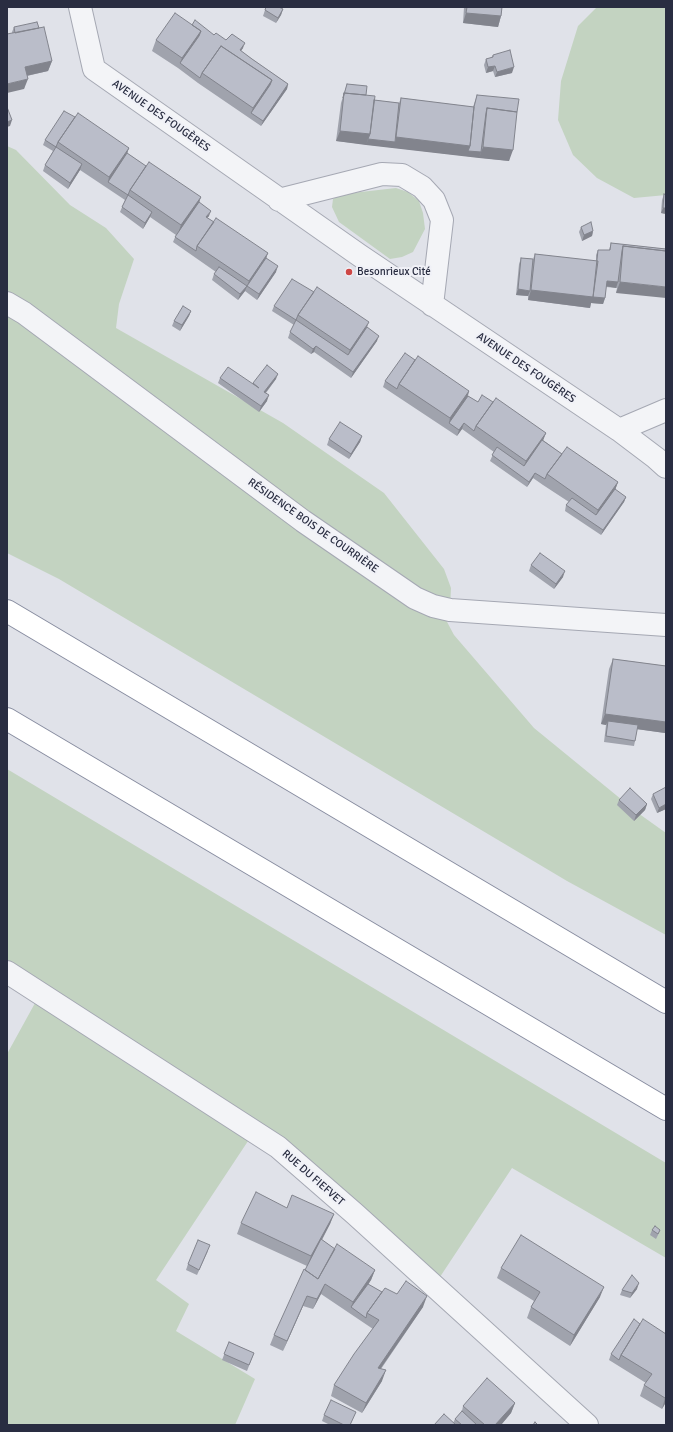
<!DOCTYPE html>
<meta charset="utf-8">
<style>
body{margin:0}
#map{position:relative;width:673px;height:1432px;overflow:hidden;background:#e0e2e9;font-family:Signika,sans-serif}
canvas{display:block}
.frame{position:absolute;inset:0;border:8px solid #292d41;pointer-events:none}
</style>
<div id="map">
<canvas width="673" height="1432"></canvas>
<div class="frame"></div>
</div>
<script>
const ctx = document.querySelector('canvas').getContext('2d');
ctx.lineJoin = 'round';
function paint(path, color) { ctx.fillStyle = color; ctx.fill(path, 'evenodd'); }
const poly = rows => new Path2D(rows.map(r => 'M' + r).join(''));
function trace(path, color, width, dash) { ctx.strokeStyle = color; ctx.lineWidth = width; ctx.lineCap = dash ? 'butt' : 'round'; ctx.setLineDash(dash || []); ctx.stroke(path); }
function label(font, color, halo, rows, align = 'center') {
  ctx.font = font + ' Signika,sans-serif'; ctx.lineWidth = 4; ctx.setLineDash([]); ctx.textBaseline = 'middle'; ctx.strokeStyle = halo; ctx.fillStyle = color; for (const [text, x, y, turn = 0] of rows) {
    ctx.save(); ctx.translate(x, y); ctx.rotate((+turn || 0) * Math.PI / 180); ctx.textAlign = isNaN(turn) ? turn : align; if (halo) ctx.strokeText(text, 0, 0); ctx.fillText(text, 0, 0); ctx.restore();
  }
}
const green = poly([
 [597,7,666,7,666,195,634,198,597,178,573,155,558,120,561,81,578,26],
 [7,146,16,150,70,205,106,228,134,259,119,304,116,328,283,423,384,493,444,569,451,588,450,610,446,620,454,635,534,728,638,813,666,833,666,935,567,881,59,579,7,553],
 [396,188,408,192,419,201,423,213,425,229,413,252,402,257,390,259,339,222,332,207,333,199,343,194],
 [7,769,666,1163,666,1258,512,1168,434,1286,254,1132,156,1280,189,1304,176,1331,255,1379,235,1425,7,1425,7,1054,40,994,7,972]
]);
const street = poly([
 [80,7,94,69,359,255,619,430,656,458,666,467],
 [279,200,382,174,402,175,422,187,434,200,442,220,432,305],
 [7,303,24,313,303,521,415,598,433,606,450,610,666,625],
 [619,430,666,410],
 [7,972,278,1147,355,1214,587,1425]
]);
const highway = poly([
 [7,611,666,1002],
 [7,719,666,1109]
]);
const wall = poly([
 [464,7,502,7,501,16,498,27,463,23],
 [283,9,281,15,276,23,263,16,265,10],
 [192,25,226,40,243,48,241,51,252,59,288,84,287,89,261,126,198,83,178,68,152,51,156,40],
 [14,27,39,28,52,61,48,71,27,76,24,89,12,32],
 [493,55,512,73,495,77,493,71,486,73,484,65,486,59,491,58],
 [347,84,374,100,399,103,401,98,473,107,477,95,517,112,509,161,336,141,341,103],
 [75,117,129,148,127,153,146,166,201,197,199,202,209,216,207,218,214,222,268,253,266,258,276,272,257,300,245,291,238,300,212,280,214,274,216,272,173,242,176,235,150,217,143,229,120,212,125,200,80,170,68,189,43,171,45,165,53,151,43,145,45,140],
 [664,194,666,195,666,214,661,213,662,200],
 [581,227,593,231,592,236,582,241,579,232],
 [611,243,666,249,616,293,617,288,606,287,605,298,603,304,591,303,590,308,528,300,528,296,516,295,519,264,521,258,533,259,535,254,596,261,596,255,598,250,609,250],
 [274,306,367,327,377,341,351,378,314,352,311,354,288,338,290,332,294,325,272,311],
 [191,311,189,316,180,331,172,326,174,321],
 [415,360,469,391,468,396,478,402,493,402,546,433,543,440,562,454,618,482,615,490,626,497,624,502,601,535,565,511,566,505,569,502,543,485,533,478,527,487,490,461,494,452,462,429,457,436,383,387,385,381],
 [220,378,253,384,253,383,276,379,266,393,267,401,259,412,218,383],
 [362,436,360,442,349,459,327,445,329,439],
 [531,565,563,577,554,589,529,571],
 [613,659,666,666,666,730,665,733,637,729,635,741,634,746,604,742,606,725,601,724,609,669],
 [653,794,666,809,657,813,651,799],
 [619,800,647,804,645,810,634,821,617,805],
 [287,1208,334,1214,330,1224,322,1240,335,1249,375,1270,371,1280,368,1285,382,1292,397,1294,423,1307,381,1369,382,1381,362,1413,331,1396,334,1385,373,1329,321,1294,313,1309,303,1306,283,1351,270,1345,274,1335,307,1266,237,1234,241,1223],
 [652,1230,660,1230,658,1235,656,1239,650,1235],
 [208,1251,197,1275,186,1270,188,1264],
 [501,1268,600,1297,570,1346,527,1318,531,1307,534,1301,497,1278],
 [637,1289,630,1298,620,1295,622,1290],
 [640,1324,666,1334,666,1402,662,1409,640,1396,644,1385,646,1383,609,1360,611,1354],
 [229,1342,254,1353,247,1371,222,1360],
 [515,1403,511,1413,501,1425,434,1425,453,1423,455,1419,462,1411,463,1406],
 [356,1412,350,1425,330,1425,322,1421,324,1415]
]);
const shadedWall = poly([
 [283,9,281,15,276,23,278,18],
 [466,13,501,16,498,27,463,23],
 [201,31,197,41,180,63,182,58],
 [245,43,243,48,238,55,240,50],
 [52,61,48,71,21,77,25,67],
 [495,66,493,71,486,73,488,67],
 [514,67,512,73,495,77,497,72],
 [28,79,24,89,7,93,7,84],
 [272,80,268,91,251,113,253,108],
 [288,84,287,89,261,126,263,121],
 [12,120,10,126,7,127,7,122],
 [340,131,370,134,366,145,336,141],
 [396,137,470,146,481,152,479,158,366,145,368,139,395,142],
 [483,147,513,150,509,161,479,158],
 [129,148,125,159,108,182,109,177],
 [82,164,80,170,68,189,70,183],
 [201,197,197,208,177,236,181,225],
 [663,208,666,208,666,214,661,213],
 [211,211,209,216,204,222,206,217],
 [152,212,150,217,143,229,145,223],
 [593,231,592,236,582,241,584,235],
 [268,253,264,264,247,286,245,291,238,300,240,294,247,286,249,281],
 [278,266,276,272,257,300,259,294],
 [607,281,618,282,616,288,605,286],
 [620,282,666,287,666,298,616,293],
 [518,289,530,291,528,296,516,295],
 [531,290,605,298,603,304,591,303,590,308,528,300],
 [191,311,189,316,180,331,182,325],
 [369,322,365,332,346,360,350,350],
 [379,336,377,341,351,378,353,372],
 [316,346,314,352,311,354,313,349],
 [278,374,276,379,262,397,264,392],
 [469,391,466,401,449,423,450,418],
 [269,395,267,401,259,412,261,406],
 [464,423,462,429,457,436,459,430],
 [546,433,542,443,522,471,526,461],
 [362,436,360,442,349,459,351,454],
 [535,473,533,478,527,487,529,482],
 [618,482,614,493,594,520,598,510],
 [626,497,624,502,601,535,603,530],
 [565,571,563,577,554,589,556,584],
 [605,714,666,722,666,730,665,733,607,725,608,721,606,725,601,724],
 [647,804,645,810,634,821,636,815],
 [666,804,666,809,657,813,659,808],
 [334,1214,330,1224,307,1267,311,1256],
 [375,1270,371,1280,352,1308,351,1307,353,1302],
 [639,1283,637,1289,630,1298,632,1293],
 [325,1284,321,1294,313,1309,317,1299],
 [604,1287,600,1297,570,1346,574,1335],
 [307,1296,303,1306,283,1351,287,1341],
 [427,1296,423,1307,374,1378,378,1368],
 [386,1370,382,1381,362,1413,366,1403],
 [665,1398,666,1398,666,1402,662,1409],
 [515,1403,511,1413,501,1425,495,1425]
]);
const building = poly([
 [266,7,279,7,283,9,278,18,265,10,266,7],
 [467,7,502,7,501,16,466,13,467,7],
 [175,13,201,31,182,58,156,40,175,13],
 [195,20,214,35,216,33,226,40,232,34,245,43,240,50,252,59,288,84,263,121,251,113,270,85,272,80,221,46,202,73,200,78,180,63,199,36,201,31,192,25,195,20],
 [37,22,39,28,15,33,14,27,37,22],
 [44,27,52,61,25,67,28,79,7,84,7,34,44,27],
 [221,46,272,80,253,108,202,73,221,46],
 [510,50,514,67,497,72,495,66,488,67,486,59,493,57,493,55,510,50],
 [347,84,367,86,366,95,344,93,343,98,347,84],
 [344,93,375,96,370,134,340,131,344,93],
 [477,95,519,99,517,112,487,108,486,113,481,152,468,151,470,146,474,107,477,95],
 [401,98,474,107,470,146,396,137,401,98],
 [374,100,399,103,395,142,368,139,370,134,374,100],
 [7,107,12,120,7,122,7,107],
 [487,108,517,112,513,150,483,147,487,108],
 [64,111,75,117,58,142,56,147,45,140,64,111],
 [78,113,129,148,109,177,58,142,78,113],
 [56,147,82,164,70,183,45,165,56,147],
 [127,153,146,166,130,190,128,195,108,182,127,153],
 [149,162,201,197,181,225,130,190,149,162],
 [664,194,666,195,666,208,663,208,664,194],
 [128,195,152,212,145,223,122,207,128,195],
 [199,202,211,211,206,217,214,222,197,246,196,251,175,237,199,202],
 [216,218,268,253,249,281,197,246,216,218],
 [591,222,593,231,584,235,581,227,591,222],
 [611,243,666,249,666,251,623,246,622,251,618,282,607,281,605,298,593,297,598,250,610,250,611,243],
 [623,246,666,251,666,287,620,282,623,246],
 [535,254,598,261,593,297,531,290,535,254],
 [266,258,278,266,259,294,247,286,266,258],
 [521,258,533,259,530,291,518,289,521,258],
 [219,267,247,286,240,294,214,274,219,267],
 [292,279,314,292,298,315,296,320,274,306,292,279],
 [317,287,369,322,350,350,298,315,317,287],
 [183,306,191,311,182,325,174,321,183,306],
 [296,320,348,355,367,327,379,336,353,372,316,346,313,349,290,332,296,320],
 [405,353,415,360,399,384,397,389,385,381,405,353],
 [418,356,469,391,450,418,399,384,418,356],
 [267,365,278,374,264,392,269,395,261,406,220,378,228,367,259,388,253,383,267,365],
 [482,395,493,402,476,426,474,431,464,423,459,430,449,423,468,396,478,402,482,395],
 [496,398,546,433,526,461,476,426,496,398],
 [340,422,362,436,351,454,329,439,340,422],
 [542,440,562,454,547,474,545,479,535,473,529,482,492,455,497,447,524,466,542,440],
 [567,447,618,482,598,510,547,474,567,447],
 [615,489,626,497,603,530,566,505,572,498,596,515,615,489],
 [540,553,565,571,556,584,531,565,540,553],
 [613,659,666,666,666,722,605,714,613,659],
 [608,721,638,725,635,741,606,736,608,721],
 [666,787,666,804,659,808,653,794,666,787],
 [630,788,647,804,636,815,619,800,630,788],
 [256,1192,287,1208,292,1195,334,1214,311,1256,241,1223,256,1192],
 [655,1226,660,1230,658,1234,652,1230,655,1226],
 [521,1235,604,1287,574,1335,531,1307,540,1292,501,1268,521,1235],
 [321,1239,335,1249,318,1279,305,1270,321,1239],
 [198,1240,210,1245,199,1270,188,1264,198,1240],
 [337,1244,375,1270,353,1302,325,1284,317,1299,307,1296,287,1341,274,1335,304,1269,318,1279,337,1244],
 [632,1275,639,1283,632,1293,622,1290,632,1275],
 [406,1281,427,1296,378,1368,386,1370,366,1403,334,1385,354,1354,379,1320,367,1313,385,1288,397,1294,406,1281],
 [368,1284,382,1292,367,1313,366,1318,351,1307,368,1284],
 [634,1319,640,1324,621,1355,619,1360,611,1354,634,1319],
 [643,1319,666,1334,666,1398,665,1398,644,1385,652,1374,621,1355,643,1319],
 [229,1342,254,1353,249,1365,224,1354,229,1342],
 [487,1378,515,1403,495,1425,485,1425,463,1406,487,1378],
 [331,1400,356,1412,350,1425,344,1425,324,1415,331,1400],
 [462,1411,477,1425,462,1425,455,1419,462,1411],
 [444,1414,456,1425,434,1425,444,1414],
 [535,1422,538,1425,533,1425,535,1422]
]);
const markers = [
 [349,272,4,"#ce4745"]
];
const streetNames = [
 ["AVENUE DES FOUGÈRES",161,116,35],
 ["AVENUE DES FOUGÈRES",526,368,34],
 ["RÉSIDENCE BOIS DE COURRIÈRE",313,526,35],
 ["RUE DU FIEFVET",313,1178,41]
];
const poiNames = [
 ["Besonrieux Cité",357,272]
];
paint(green, '#c3d3c1');
trace(street, '#a5a8b3', 24);
trace(highway, '#888da0', 24);
trace(street, '#f3f4f7', 22);
trace(highway, '#fff', 22);
paint(wall, '#a0a3ad');
paint(shadedWall, '#82848d');
paint(building, '#babdc9');
trace(building, '#82848d', 1);
for (const [x, y, r, color] of markers) { const dot = new Path2D(); dot.arc(x, y, r, 0, 2 * Math.PI); ctx.fillStyle = color; ctx.fill(dot); trace(dot, '#f0f1f7', 1.5); }
label('11px', '#292d41', '#f0f1f7', streetNames);
label('11px', '#292d41', '#f0f1f7', poiNames, 'left');
</script>
